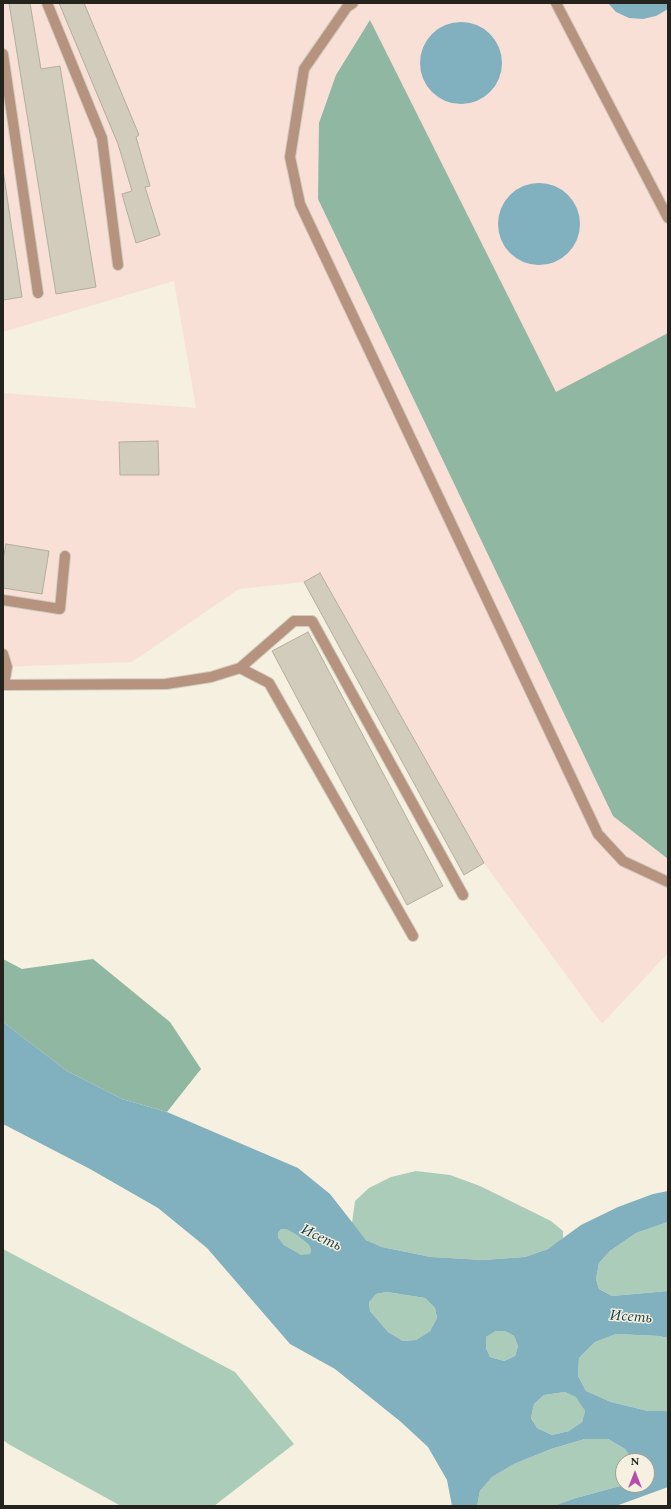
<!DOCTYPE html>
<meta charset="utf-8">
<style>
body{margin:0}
#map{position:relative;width:671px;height:1509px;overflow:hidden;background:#f5f0e0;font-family:Spectral,serif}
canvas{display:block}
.frame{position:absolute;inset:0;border:4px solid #25231d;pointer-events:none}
.north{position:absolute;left:615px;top:1453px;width:40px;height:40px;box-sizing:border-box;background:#f5f0e0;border:1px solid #a29e92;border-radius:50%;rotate:0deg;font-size:11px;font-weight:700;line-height:16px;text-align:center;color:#25231d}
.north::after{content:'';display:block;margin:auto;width:14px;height:18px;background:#b84cac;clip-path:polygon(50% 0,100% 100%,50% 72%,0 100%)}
</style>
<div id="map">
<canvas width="671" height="1509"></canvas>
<div class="frame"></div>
<div class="north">N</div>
</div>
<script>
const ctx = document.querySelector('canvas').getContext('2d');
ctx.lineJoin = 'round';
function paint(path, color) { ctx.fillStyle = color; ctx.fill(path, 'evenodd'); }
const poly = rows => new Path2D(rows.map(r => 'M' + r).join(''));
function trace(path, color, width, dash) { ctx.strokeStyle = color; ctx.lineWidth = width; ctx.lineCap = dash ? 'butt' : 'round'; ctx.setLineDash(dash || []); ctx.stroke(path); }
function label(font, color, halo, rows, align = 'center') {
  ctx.font = font + ' Spectral,serif'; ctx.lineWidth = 3; ctx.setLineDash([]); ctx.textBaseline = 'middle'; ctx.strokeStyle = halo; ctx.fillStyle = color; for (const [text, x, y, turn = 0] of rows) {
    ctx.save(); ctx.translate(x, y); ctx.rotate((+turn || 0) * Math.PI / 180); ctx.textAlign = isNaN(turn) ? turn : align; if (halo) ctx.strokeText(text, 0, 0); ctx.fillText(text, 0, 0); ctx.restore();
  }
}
const industrial = poly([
 [3,3,668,3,668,953,602,1024,484,863,320,573,304,582,239,589,132,662,3,667,3,393,196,408,174,281,3,332]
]);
const green = poly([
 [416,1171,450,1175,480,1186,551,1221,563,1231,563,1239,548,1249,525,1257,483,1260,431,1257,382,1247,366,1240,352,1223,355,1201,369,1188,391,1177],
 [668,1222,668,1291,612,1296,599,1289,596,1279,599,1263,610,1251,636,1233],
 [281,1229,286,1229,297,1235,309,1245,311,1250,310,1254,301,1256,284,1245,278,1239,278,1233],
 [3,1249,235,1372,294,1444,214,1506,121,1506,10,1445,3,1440],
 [387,1292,425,1298,435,1308,437,1318,430,1331,416,1340,403,1341,388,1332,370,1311,369,1301,376,1294],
 [496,1331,505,1331,514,1336,518,1346,515,1356,504,1361,490,1357,486,1348,486,1337],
 [616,1334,659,1336,668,1338,668,1411,648,1411,611,1402,586,1391,578,1376,579,1358,595,1342],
 [565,1392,577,1397,585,1411,582,1422,569,1431,552,1435,537,1428,531,1418,534,1404,544,1395],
 [585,1439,608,1439,625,1449,633,1461,623,1461,624,1485,576,1498,553,1506,477,1506,480,1491,492,1477,514,1464,551,1449]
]);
const forest = poly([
 [370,20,556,392,668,333,668,859,613,816,318,199,319,123,336,75],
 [3,959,22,969,93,959,170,1022,201,1069,167,1112,122,1099,67,1071,3,1022]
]);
const water = poly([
 [608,3,668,3,668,9,656,16,643,19,629,18,616,12],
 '420 63a41 41 0 1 1 82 0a41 41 0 1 1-82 0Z',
 '498 224a41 41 0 1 1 82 0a41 41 0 1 1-82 0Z',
 [3,1022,67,1071,122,1099,167,1112,298,1168,330,1194,366,1240,382,1247,431,1257,483,1260,525,1257,548,1249,581,1225,618,1207,653,1194,668,1191,668,1222,636,1233,610,1251,599,1263,596,1279,599,1289,612,1296,668,1291,668,1338,659,1336,616,1334,595,1342,579,1358,578,1376,586,1391,611,1402,648,1411,668,1411,668,1487,616,1506,553,1506,576,1498,624,1485,647,1485,647,1461,633,1461,625,1449,608,1439,585,1439,551,1449,514,1464,492,1477,480,1491,477,1506,452,1506,447,1480,428,1447,401,1422,335,1369,290,1344,207,1248,158,1208,90,1169,3,1124],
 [281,1229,286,1229,297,1235,309,1245,311,1250,310,1254,301,1255,284,1245,278,1238,278,1233],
 [387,1292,425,1298,435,1308,437,1318,430,1331,416,1340,403,1341,388,1332,370,1311,369,1302,376,1294],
 [496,1331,505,1331,514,1336,518,1346,515,1356,504,1361,490,1357,486,1348,486,1337],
 [565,1392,576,1397,585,1411,582,1422,569,1431,552,1435,537,1428,531,1418,534,1404,544,1395]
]);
const building = poly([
 [9,3,30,3,41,69,60,66,96,287,56,294,9,3],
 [59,3,84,3,139,135,136,137,150,186,145,187,160,235,136,243,122,194,132,191,118,144,59,3],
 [3,170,22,297,3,300,3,170],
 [158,441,159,475,120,475,119,442,158,441],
 [6,544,49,551,42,594,3,588,3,560,6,544],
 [320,573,484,863,464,875,304,582,320,573],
 [308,632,443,886,407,905,272,651,308,632]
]);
const service = poly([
 [47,3,102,138,118,265],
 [353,3,347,7,304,69,290,157,300,204,598,834,623,861,668,882],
 [556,3,668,218],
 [3,54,38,293],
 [3,600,60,609,65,556],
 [3,654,7,667,4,685],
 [240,668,294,621,312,621,463,895],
 [3,685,166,684,211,677,240,668,269,683,413,936]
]);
const waterNames = [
 ["Исеть",321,1239,25],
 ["Исеть",631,1318,4]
];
paint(industrial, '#f9e0d7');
paint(green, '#acccba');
paint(forest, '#8fb7a1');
paint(water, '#81b0be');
paint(building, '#d1ccbc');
trace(building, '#b3ae9e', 1);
trace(service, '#d0cbbd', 12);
trace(service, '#b5937e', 10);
label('italic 15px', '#0e3a45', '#f5f0e0', waterNames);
</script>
